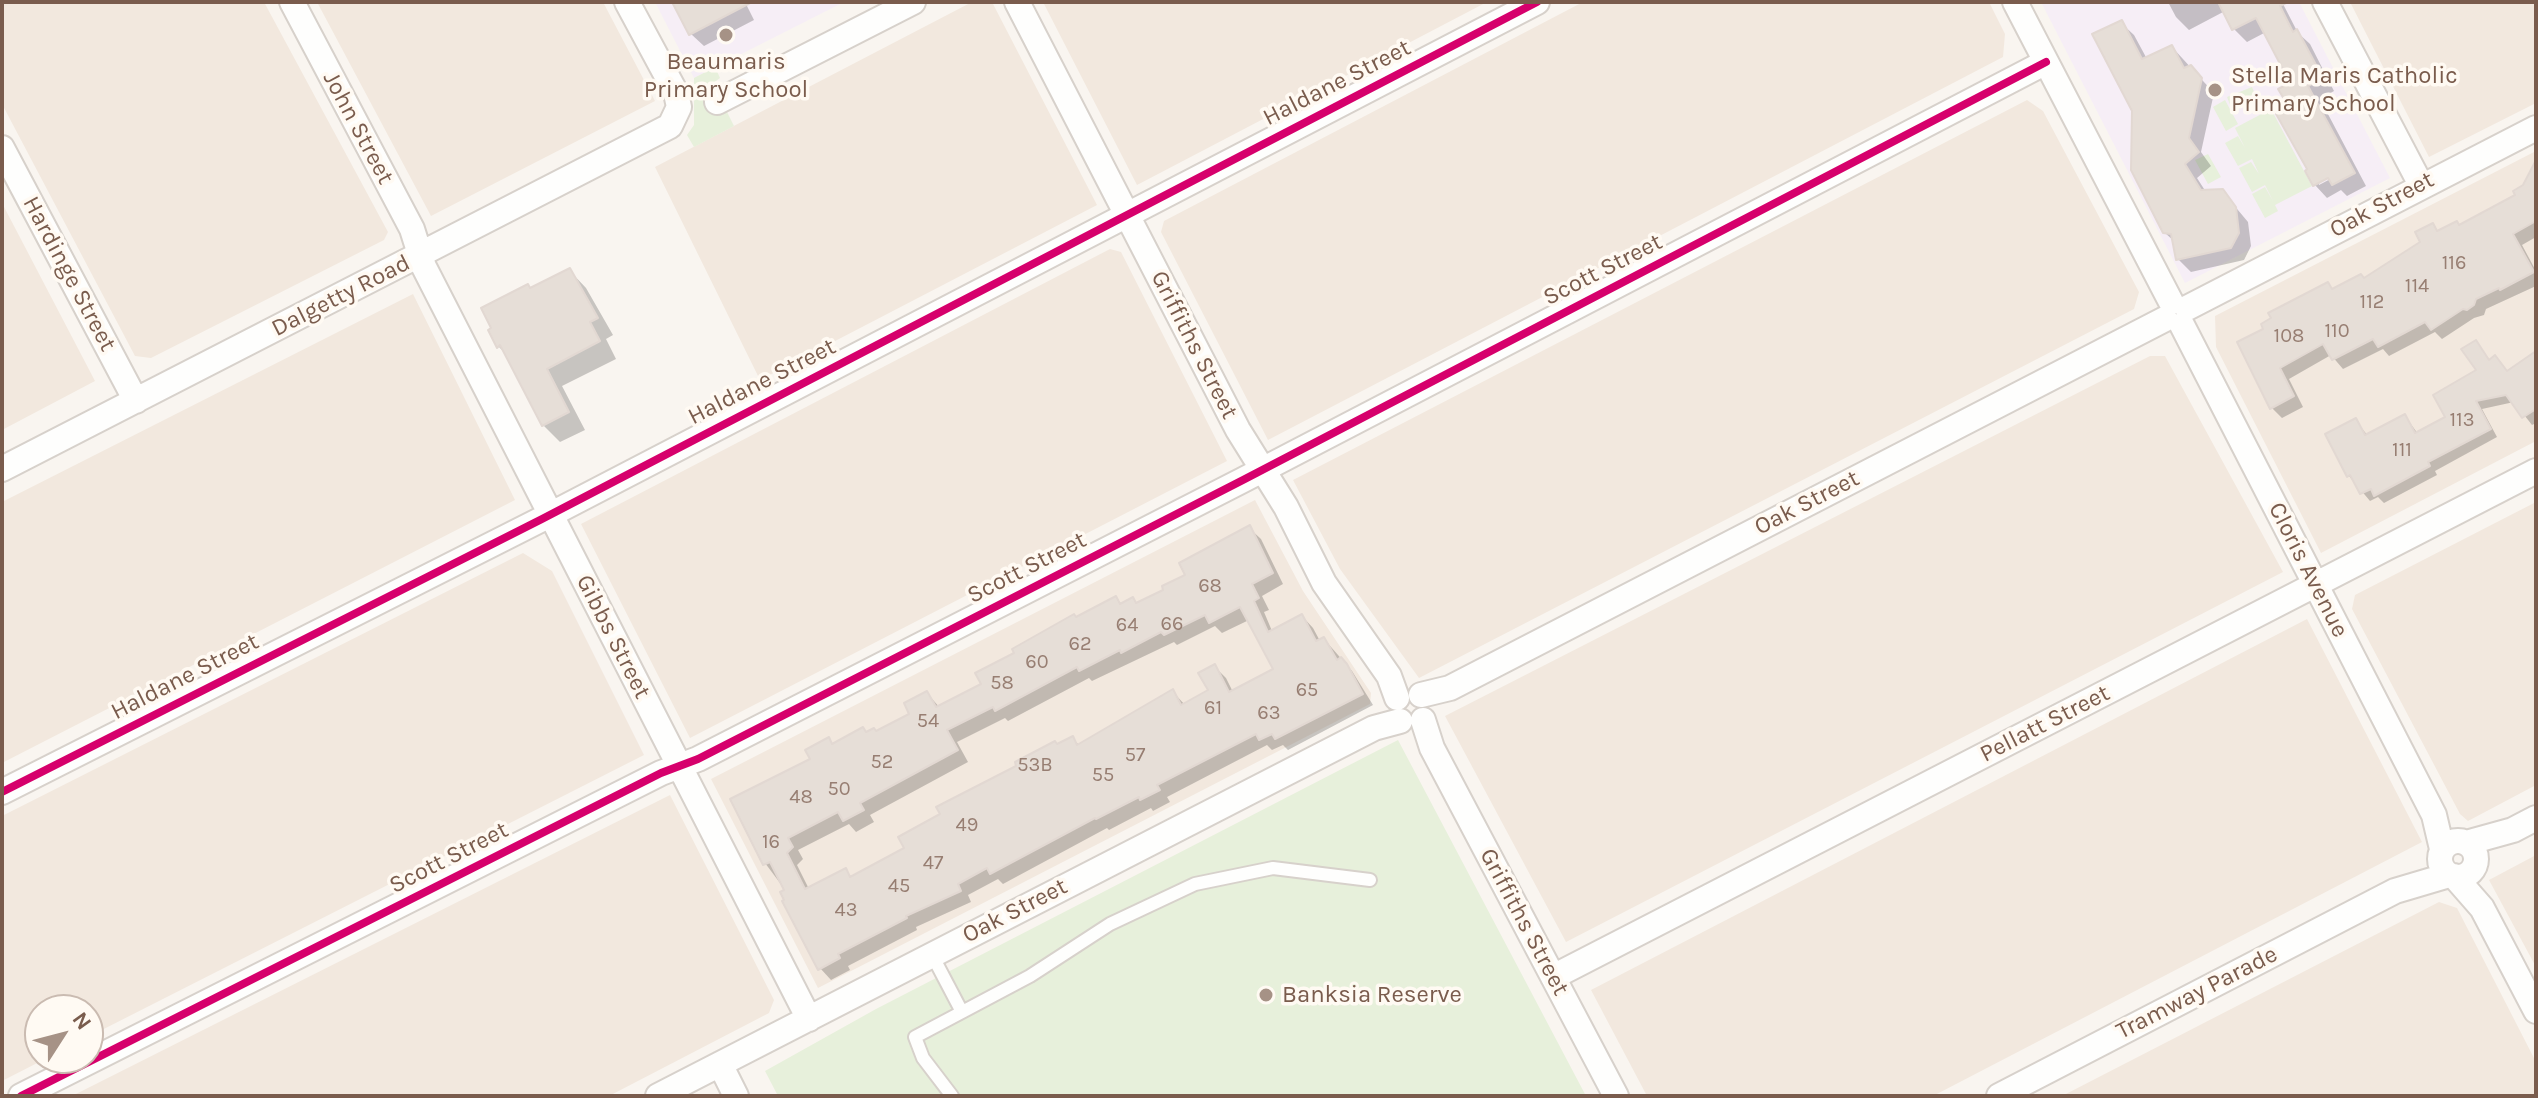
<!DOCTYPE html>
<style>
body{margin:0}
#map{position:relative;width:2538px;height:1098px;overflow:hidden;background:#f9f5f0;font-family:Karla,sans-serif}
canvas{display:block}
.frame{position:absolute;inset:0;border:4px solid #7a5c4d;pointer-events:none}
.north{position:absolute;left:24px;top:994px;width:80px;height:80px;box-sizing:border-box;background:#fffaf3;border:2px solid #cabbb1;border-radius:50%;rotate:54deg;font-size:22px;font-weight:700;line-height:32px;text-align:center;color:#7a5c4d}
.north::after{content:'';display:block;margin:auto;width:28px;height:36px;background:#a69286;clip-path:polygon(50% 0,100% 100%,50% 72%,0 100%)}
</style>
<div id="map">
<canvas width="2538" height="1098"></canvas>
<div class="frame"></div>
<div class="north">N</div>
</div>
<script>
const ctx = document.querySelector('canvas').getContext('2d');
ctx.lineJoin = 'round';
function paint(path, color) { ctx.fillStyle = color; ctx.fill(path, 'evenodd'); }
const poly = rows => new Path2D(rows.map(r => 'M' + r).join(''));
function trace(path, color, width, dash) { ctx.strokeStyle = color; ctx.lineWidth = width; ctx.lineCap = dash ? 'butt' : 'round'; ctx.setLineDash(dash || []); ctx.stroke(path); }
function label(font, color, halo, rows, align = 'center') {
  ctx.font = font + ' Karla,sans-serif'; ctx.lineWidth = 7; ctx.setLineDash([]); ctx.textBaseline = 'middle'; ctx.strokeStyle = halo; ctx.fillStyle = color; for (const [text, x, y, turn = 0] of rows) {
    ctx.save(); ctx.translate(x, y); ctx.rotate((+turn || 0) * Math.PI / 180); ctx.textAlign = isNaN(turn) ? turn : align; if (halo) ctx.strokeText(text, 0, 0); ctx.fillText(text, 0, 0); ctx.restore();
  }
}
const residential = poly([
 [2,2,264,2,388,232,384,240,151,358,135,356,2,104],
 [317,2,603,2,655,101,431,216],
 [972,2,992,2,1097,205,760,380,655,167],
 [1043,2,1487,2,1137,185],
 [1583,2,1989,2,2005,34,2003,57,1268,440,1161,232,1164,221],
 [2350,2,2536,2,2536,103,2429,157],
 [2027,100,2043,111,2139,292,2134,309,1419,678,1340,569,1293,480],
 [2536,151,2536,441,2321,553,2216,347,2215,316],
 [2,203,95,381,2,430],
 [1110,249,1121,252,1227,461,690,738,581,524],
 [413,294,515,500,2,763,2,502],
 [2150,356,2165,356,2283,572,1566,942,1445,716],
 [1255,500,1303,591,1371,693,1370,704,818,988,711,779],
 [2536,502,2536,785,2468,821,2460,814,2352,609,2355,595],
 [523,553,552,571,644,755,88,1037,88,1010,40,1010,40,1058,47,1058,2,1081,2,816],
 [2307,619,2422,842,1933,1096,1647,1096,1591,990],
 [670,795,774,1000,769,1013,609,1096,72,1096],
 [2536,855,2536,967,2489,880],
 [2439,902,2457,908,2536,1062,2536,1096,2062,1096]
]);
const education = poly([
 [655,2,844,2,694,78],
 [2041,2,2299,2,2390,178,2185,283]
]);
const green = poly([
 [715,67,720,78,709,86,715,102,726,110,734,126,694,147,687,135,694,125,694,78],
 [2252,87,2257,99,2232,110,2227,97],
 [2225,100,2238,124,2226,131,2213,107],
 [2271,109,2312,186,2275,205,2278,211,2265,218,2252,194,2265,187,2273,201,2265,185,2252,192,2239,168,2251,162,2259,174,2252,159,2238,166,2225,143,2238,136,2245,148,2235,128],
 [2208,154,2221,177,2208,184,2195,160],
 [1398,740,1586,1096,778,1096,765,1071,876,1009]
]);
const shadow = poly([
 [674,2,745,2,754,20,704,46,691,34],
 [2168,2,2282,2,2298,33,2310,44,2334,91,2320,99,2366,186,2347,196,2341,190,2327,198,2315,185,2293,84,2266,32,2247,42,2234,29,2225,11,2189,30,2176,17],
 [2338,175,2319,185,2319,181],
 [2121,23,2134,35,2147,59,2172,47,2214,93,2201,152,2211,166,2197,178,2206,192,2222,191,2248,222,2251,246,2244,260,2191,272,2178,259,2175,242,2164,232,2134,110],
 [2536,179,2536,237,2522,245,2536,271,2536,286,2486,309,2484,315,2474,318,2442,339,2435,332,2389,356,2383,349,2343,369,2331,355,2289,379,2303,407,2282,418,2272,408,2266,330,2328,285,2334,290,2365,280,2423,243,2433,226,2439,232,2460,227,2517,196],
 [569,270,586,288,613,335,606,339,616,359,562,386,585,430,560,442,543,425,508,356,498,346,531,290],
 [2475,343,2491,361,2508,373,2536,354,2536,423,2532,425,2514,402,2482,409,2497,437,2435,471,2437,475,2384,503,2378,497,2370,501,2349,476,2356,421,2368,436,2405,416,2418,434,2447,418,2479,371],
 [1249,528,1261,539,1283,584,1262,596,1269,610,1264,612,1272,631,1302,616,1313,628,1320,641,1324,639,1352,671,1373,705,1288,750,1283,745,1272,750,1267,745,1167,797,1170,802,1153,811,1151,808,1109,830,1107,828,1003,884,998,879,968,895,971,902,916,927,917,930,848,966,850,970,831,980,820,968,786,891,765,863,813,760,829,740,834,745,867,734,877,733,912,714,927,693,940,708,984,685,1076,619,1116,599,1123,605,1133,600,1138,605,1188,576],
 [1249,620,1275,669,1233,692,1226,678,1215,667,1210,691,1185,705,1173,692,1080,746,1072,738,907,849,853,878,845,871,809,889,797,865,803,859,798,850,849,824,856,832,874,822,870,815,968,762,957,742,1005,718,1008,721,1089,678,1092,681,1174,642,1177,645,1215,626,1222,633]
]);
const building = poly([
 [672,2,752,2,689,35,672,2],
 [2218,2,2288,2,2280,6,2293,32,2297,29,2323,78,2308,86,2355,173,2332,185,2328,178,2313,186,2305,171,2307,169,2271,105,2284,99,2278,89,2290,83,2256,18,2232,30,2218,2],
 [2122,20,2142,59,2172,45,2184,68,2191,65,2202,78,2189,138,2199,152,2185,164,2201,190,2223,189,2236,207,2239,233,2231,248,2176,260,2171,234,2163,233,2131,170,2132,111,2092,34,2122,20],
 [2536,160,2536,221,2513,234,2534,272,2500,290,2499,288,2476,299,2474,305,2467,310,2463,309,2431,330,2425,322,2378,347,2373,339,2332,360,2323,344,2280,368,2294,396,2270,409,2237,342,2263,329,2261,324,2271,318,2268,313,2328,282,2332,289,2361,274,2364,278,2420,242,2415,232,2433,223,2437,231,2457,221,2459,225,2515,195,2513,191,2523,185,2536,160],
 [570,268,598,318,590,322,600,341,547,369,569,412,542,426,500,345,497,348,488,330,491,328,481,308,528,284,530,288,570,268],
 [2476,340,2489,360,2495,355,2507,371,2536,351,2536,409,2522,418,2506,395,2476,401,2491,429,2428,462,2430,466,2374,496,2371,489,2360,494,2350,475,2347,477,2325,434,2356,418,2365,435,2405,414,2415,433,2445,417,2433,395,2476,370,2461,349,2476,340],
 [1250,525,1273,573,1252,584,1259,598,1254,601,1268,632,1302,614,1316,641,1324,637,1337,660,1341,657,1347,664,1363,694,1275,739,1272,734,1259,740,1256,734,1157,785,1160,790,1140,800,1139,797,1096,819,1095,818,990,874,987,868,958,884,961,891,906,916,907,918,838,954,840,958,818,970,782,901,784,900,780,892,784,890,770,862,763,865,730,799,810,759,805,750,829,737,832,744,863,727,866,732,874,728,876,731,909,714,904,703,927,691,936,707,981,684,975,673,1014,653,1012,649,1074,614,1076,617,1116,596,1120,604,1133,597,1136,603,1163,590,1162,586,1185,575,1179,563,1250,525],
 [1240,607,1273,669,1229,692,1215,664,1198,673,1208,690,1181,705,1173,689,1077,745,1073,736,1057,744,1055,741,1015,762,1016,766,936,807,940,814,898,837,904,848,850,877,846,868,805,889,787,853,793,847,788,838,838,812,843,821,864,810,860,803,958,750,947,730,993,707,995,711,1077,667,1079,671,1120,650,1121,653,1161,632,1164,635,1205,615,1209,623,1240,607]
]);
const lane = poly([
 [931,953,962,1012],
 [952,1096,923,1058,915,1037,1030,976,1110,924,1195,884,1273,868,1370,880]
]);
const street = poly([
 [292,2,412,229,424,267,809,1019],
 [1017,2,1238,430,1286,507,1324,583,1389,676,1397,698],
 [2015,2,2171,302],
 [2325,2,2421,185],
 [717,102,913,2],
 [2,148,136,401],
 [2187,308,2536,128],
 [2182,325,2434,815,2442,849],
 [2,469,670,126,679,107,676,93,627,2],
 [1421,695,1450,688,2165,319],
 [1423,720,1432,748,1616,1096],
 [2,792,542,519,1537,2],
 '2440 859a18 18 0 1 1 36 0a18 18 0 1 1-36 0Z',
 [2466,843,2513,830,2536,818],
 [2454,876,2482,908,2536,1011],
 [1553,977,2536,471],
 [720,1064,736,1096],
 [21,1096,661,773,698,759,1243,480,2046,62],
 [658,1096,1374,728,1400,721],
 [1999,1096,2395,891,2449,875]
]);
const cycleway = poly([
 [2,792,542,519,1537,2],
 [21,1096,661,773,698,759,1243,480,2046,62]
]);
const markers = [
 [726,35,8,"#a69286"],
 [2215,90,8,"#a69286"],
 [1266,995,8,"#a69286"]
];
const numberNames = [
 ["116",2454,263],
 ["114",2417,286],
 ["112",2372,302],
 ["110",2337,331],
 ["108",2289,336],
 ["113",2462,420],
 ["111",2402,450],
 ["68",1210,586],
 ["66",1172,624],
 ["64",1127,625],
 ["62",1080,644],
 ["60",1037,662],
 ["58",1002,683],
 ["65",1307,690],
 ["61",1213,708],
 ["63",1269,713],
 ["54",928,721],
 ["57",1135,755],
 ["52",882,762],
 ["53B",1035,765],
 ["55",1103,775],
 ["50",839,789],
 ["48",801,797],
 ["49",967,825],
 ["16",771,842],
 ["47",933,863],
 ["45",899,886],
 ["43",846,910]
];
const poiNames = [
 ["Beaumaris",726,62,"center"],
 ["Primary School",726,90,"center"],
 ["Stella Maris Catholic",2231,76],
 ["Primary School",2231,104],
 ["Banksia Reserve",1282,995]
];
const streetNames = [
 ["Haldane Street",1337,83,-27],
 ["John Street",358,128,62],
 ["Oak Street",2382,205,-28],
 ["Scott Street",1603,270,-27],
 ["Hardinge Street",69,274,62],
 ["Dalgetty Road",341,296,-27],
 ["Griffiths Street",1194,345,63],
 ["Haldane Street",762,382,-27],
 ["Oak Street",1807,503,-27],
 ["Scott Street",1027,568,-27],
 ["Cloris Avenue",2308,570,63],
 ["Gibbs Street",613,637,63],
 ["Haldane Street",185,677,-27],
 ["Pellatt Street",2045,724,-27],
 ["Scott Street",449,858,-27],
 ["Oak Street",1015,911,-27],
 ["Griffiths Street",1524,922,62],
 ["Tramway Parade",2197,993,-27]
];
paint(residential, '#f2e8de');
paint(education, '#f6eef6');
paint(green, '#e7f0db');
paint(shadow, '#0003');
paint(building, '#e6ded7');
trace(building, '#e2d8d2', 2);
trace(lane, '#d7d1cb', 16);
trace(street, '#d7d1cb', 28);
trace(lane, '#fefefd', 12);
trace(street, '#fefefd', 24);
trace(cycleway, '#d6006c', 8);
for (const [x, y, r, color] of markers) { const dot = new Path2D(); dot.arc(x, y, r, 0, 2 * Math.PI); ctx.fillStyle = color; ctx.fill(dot); trace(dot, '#fffaf3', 3); }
label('20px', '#977e72', null, numberNames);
label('24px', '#7a5c4d', '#fffaf3', poiNames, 'left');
label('24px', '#7a5c4d', '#fffaf3', streetNames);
</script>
